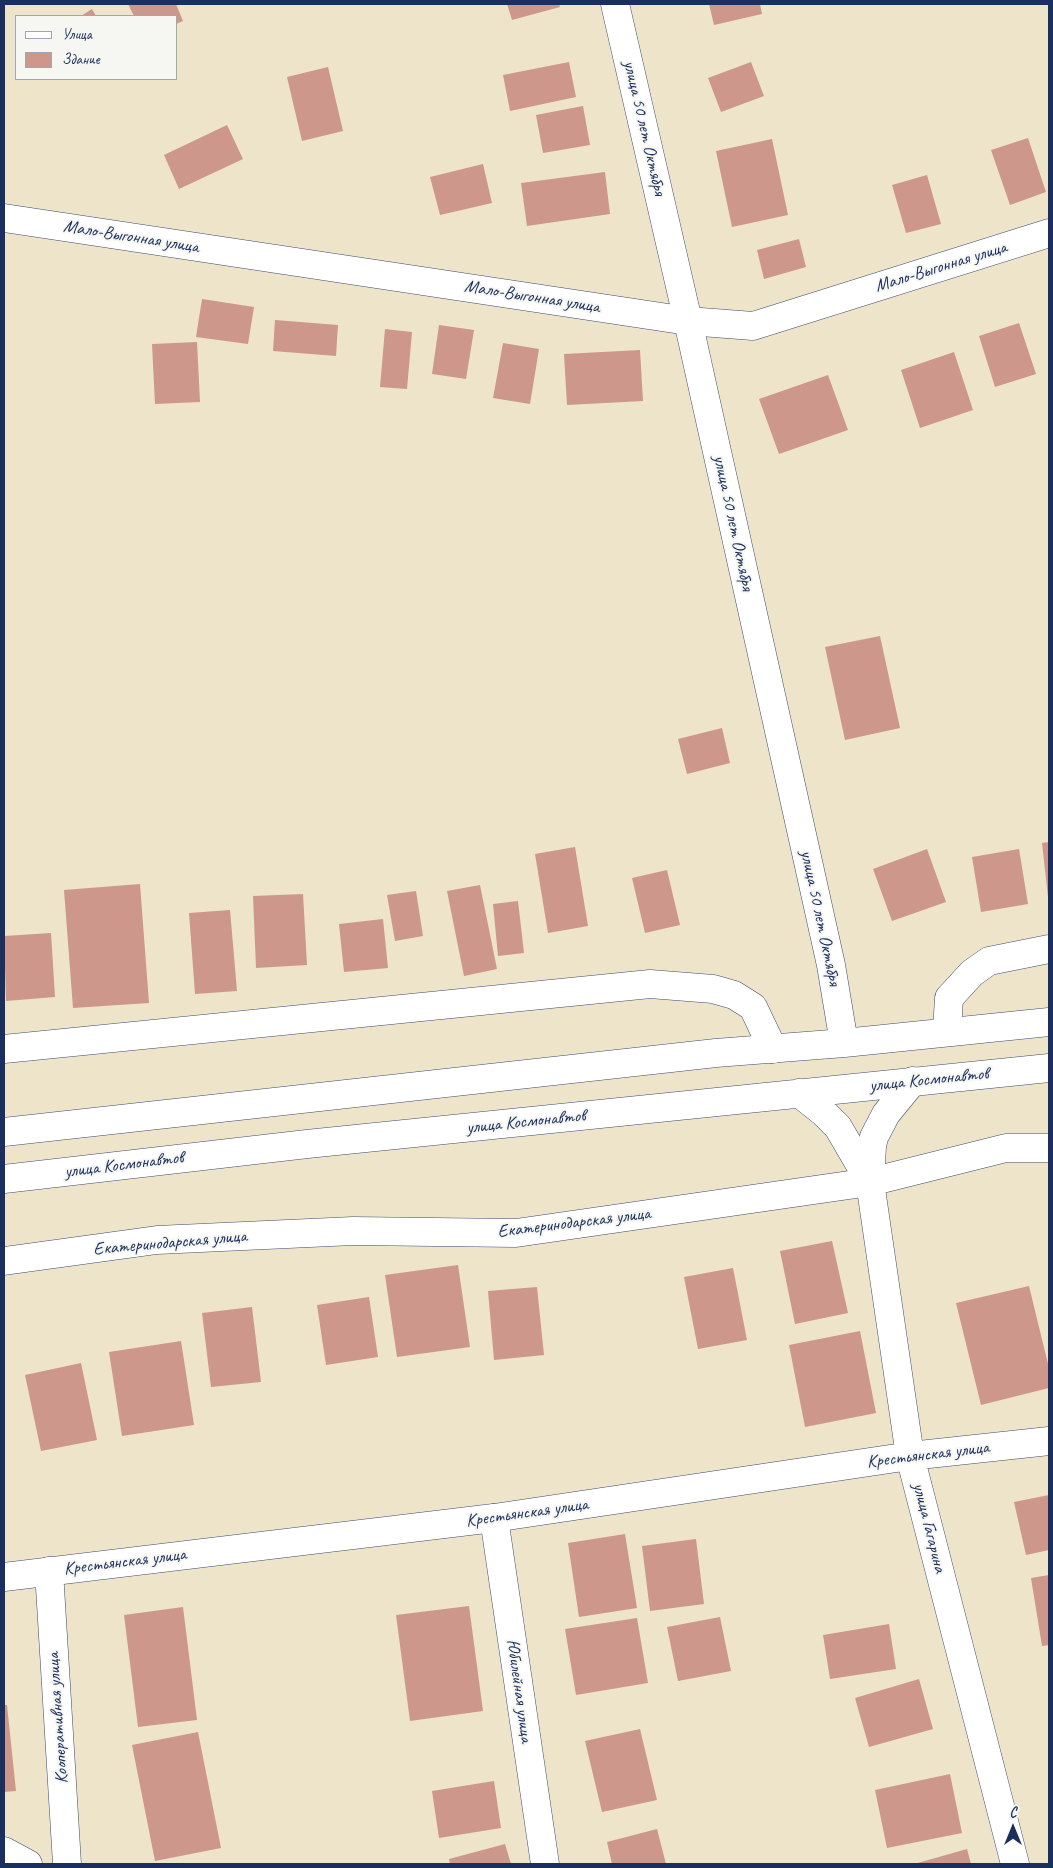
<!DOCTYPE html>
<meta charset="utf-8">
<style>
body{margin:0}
#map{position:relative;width:1053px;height:1868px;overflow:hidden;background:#eee4c9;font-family:Caveat,sans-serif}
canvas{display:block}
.frame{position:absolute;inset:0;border:5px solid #1b2f5e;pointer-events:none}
.legend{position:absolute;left:15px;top:15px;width:162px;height:65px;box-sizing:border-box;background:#f6f6f2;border:1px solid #9ea6b7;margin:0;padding:6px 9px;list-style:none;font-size:15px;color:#1b2f5e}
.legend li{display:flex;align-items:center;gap:10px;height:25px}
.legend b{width:25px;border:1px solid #9ea6b7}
.north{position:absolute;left:988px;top:1803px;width:50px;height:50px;-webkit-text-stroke:4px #f6f6f2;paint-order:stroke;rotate:0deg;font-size:14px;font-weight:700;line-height:20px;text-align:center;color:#1b2f5e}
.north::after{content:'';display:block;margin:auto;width:18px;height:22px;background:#1b2f5e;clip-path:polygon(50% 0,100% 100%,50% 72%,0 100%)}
</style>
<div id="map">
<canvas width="1053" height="1868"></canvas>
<div class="frame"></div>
<ul class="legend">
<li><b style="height:6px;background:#fff"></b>Улица</li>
<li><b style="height:14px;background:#cd978b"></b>Здание</li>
</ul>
<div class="north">С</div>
</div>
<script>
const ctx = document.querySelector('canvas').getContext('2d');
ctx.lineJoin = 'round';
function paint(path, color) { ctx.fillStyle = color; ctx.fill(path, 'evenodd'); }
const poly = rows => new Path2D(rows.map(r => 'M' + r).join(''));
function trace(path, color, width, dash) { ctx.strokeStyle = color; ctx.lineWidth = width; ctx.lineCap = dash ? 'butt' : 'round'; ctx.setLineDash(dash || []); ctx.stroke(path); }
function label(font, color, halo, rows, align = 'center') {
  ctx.font = font + ' Caveat,sans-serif'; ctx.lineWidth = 4; ctx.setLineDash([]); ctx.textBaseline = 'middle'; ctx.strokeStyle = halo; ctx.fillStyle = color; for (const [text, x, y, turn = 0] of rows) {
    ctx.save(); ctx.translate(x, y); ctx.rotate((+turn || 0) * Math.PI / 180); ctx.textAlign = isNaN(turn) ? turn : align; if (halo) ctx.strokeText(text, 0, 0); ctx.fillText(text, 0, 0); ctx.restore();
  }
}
const building = poly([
 [128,4,176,4,183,21,176,24,176,16,134,16],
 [507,4,559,4,560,7,512,20],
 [709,4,760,4,762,14,714,25],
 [92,9,96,16,81,16],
 [569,62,576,97,510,111,503,75],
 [751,62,764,96,721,112,708,78],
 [328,67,343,131,302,141,287,77],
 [583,106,590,145,543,153,536,115],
 [227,125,243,159,179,189,164,155],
 [1028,138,1046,192,1010,205,991,150],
 [772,139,788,215,732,227,716,151],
 [483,164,492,203,440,215,430,177],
 [605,172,610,214,527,226,521,183],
 [927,175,941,224,906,233,892,185],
 [799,239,806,267,764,279,757,250],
 [202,299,254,307,248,344,196,337],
 [275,320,338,325,336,356,273,351],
 [1019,323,1036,374,995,387,979,336],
 [439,325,474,330,466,379,432,374],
 [385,329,412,332,407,389,380,387],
 [197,342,200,402,155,404,152,344],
 [503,343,539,349,530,404,493,398],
 [640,350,643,401,567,405,564,354],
 [954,352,973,410,920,428,901,370],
 [828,375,848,430,779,454,759,399],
 [880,636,900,728,845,740,825,647],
 [722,728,730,763,687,774,678,739],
 [1049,842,1049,896,1048,897,1042,843],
 [575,847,588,926,548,933,535,854],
 [927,849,946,902,892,921,873,869],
 [1019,849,1028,904,981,912,972,857],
 [667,870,680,925,645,933,632,878],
 [140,884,149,1003,73,1008,64,890],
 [480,885,497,969,464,976,447,891],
 [416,891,423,936,395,941,387,895],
 [303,894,307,965,256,968,253,896],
 [518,901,524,953,498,956,493,904],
 [230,910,237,991,195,994,189,913],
 [383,919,388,968,344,972,339,924],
 [51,933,55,997,6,1001,4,936],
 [832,1241,848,1313,795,1324,780,1251],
 [458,1265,470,1347,397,1357,385,1275],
 [733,1268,747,1340,698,1349,684,1277],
 [1029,1286,1049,1368,1049,1388,981,1405,956,1303],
 [537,1287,544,1355,494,1360,488,1291],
 [369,1297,378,1357,326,1365,317,1305],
 [252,1307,261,1382,211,1387,202,1313],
 [860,1331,876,1413,805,1427,789,1345],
 [181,1341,194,1425,122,1436,109,1352],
 [81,1363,97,1440,41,1451,25,1375],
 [1049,1495,1049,1550,1026,1555,1014,1502],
 [625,1534,637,1608,579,1617,568,1543],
 [696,1539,704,1604,650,1611,642,1546],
 [1049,1575,1049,1645,1042,1646,1031,1578],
 [469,1606,483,1711,410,1721,396,1615],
 [183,1607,197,1720,138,1727,124,1615],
 [720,1617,731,1671,678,1681,667,1627],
 [637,1618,648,1683,576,1695,565,1629],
 [889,1624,896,1669,830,1679,823,1635],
 [919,1679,933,1729,869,1747,855,1698],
 [4,1705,7,1705,16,1791,4,1792],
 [640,1729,657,1800,602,1812,585,1741],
 [198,1732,221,1848,155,1861,132,1745],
 [950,1774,962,1833,887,1848,875,1790],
 [494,1781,501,1828,439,1838,432,1791],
 [657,1829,666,1864,612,1864,607,1842],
 [505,1844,511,1864,450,1864,449,1859],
 [967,1849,971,1864,914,1864]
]);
const minor = poly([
 [4,218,688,321,753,326,1049,233],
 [947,1031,949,998,972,973,989,961,1049,949],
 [4,1049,650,984,713,989,734,995,753,1007,773,1049],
 [870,1182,872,1146,874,1137,886,1114,913,1081],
 [4,1261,157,1240,353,1231,516,1233,870,1182,1006,1148,1049,1148],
 [494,1518,545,1864],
 [49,1571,67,1864],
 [4,1851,28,1864]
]);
const major = poly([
 [615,4,688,321,831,965,844,1043],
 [799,1093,824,1113,838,1127,870,1182,910,1456,1015,1864],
 [4,1132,716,1053,844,1043,1049,1022],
 [4,1179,307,1144,1049,1068],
 [4,1577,494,1518,910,1456,1049,1441]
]);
const streetNames = [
 ["улица 50 лет Октября",644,128,77],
 ["Мало-Выгонная улица",131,237,9],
 ["Мало-Выгонная улица",941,267,-17],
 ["Мало-Выгонная улица",532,297,9],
 ["улица 50 лет Октября",733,523,78],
 ["улица 50 лет Октября",820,918,78],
 ["улица Космонавтов",929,1080,-6],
 ["улица Космонавтов",526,1122,-6],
 ["улица Космонавтов",124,1165,-7],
 ["Екатеринодарская улица",574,1223,-7],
 ["Екатеринодарская улица",170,1243,-5],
 ["Крестьянская улица",928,1455,-7],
 ["Крестьянская улица",527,1513,-8],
 ["улица Гагарина",929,1528,76],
 ["Крестьянская улица",125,1562,-7],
 ["Юбилейная улица",519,1691,82],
 ["Кооперативная улица",58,1718,-94]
];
paint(building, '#cd978b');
trace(minor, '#3b4a6e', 29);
trace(major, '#3b4a6e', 29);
trace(minor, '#fff', 28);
trace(major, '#fff', 28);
label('18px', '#1b2f5e', '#f6f6f2', streetNames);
</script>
